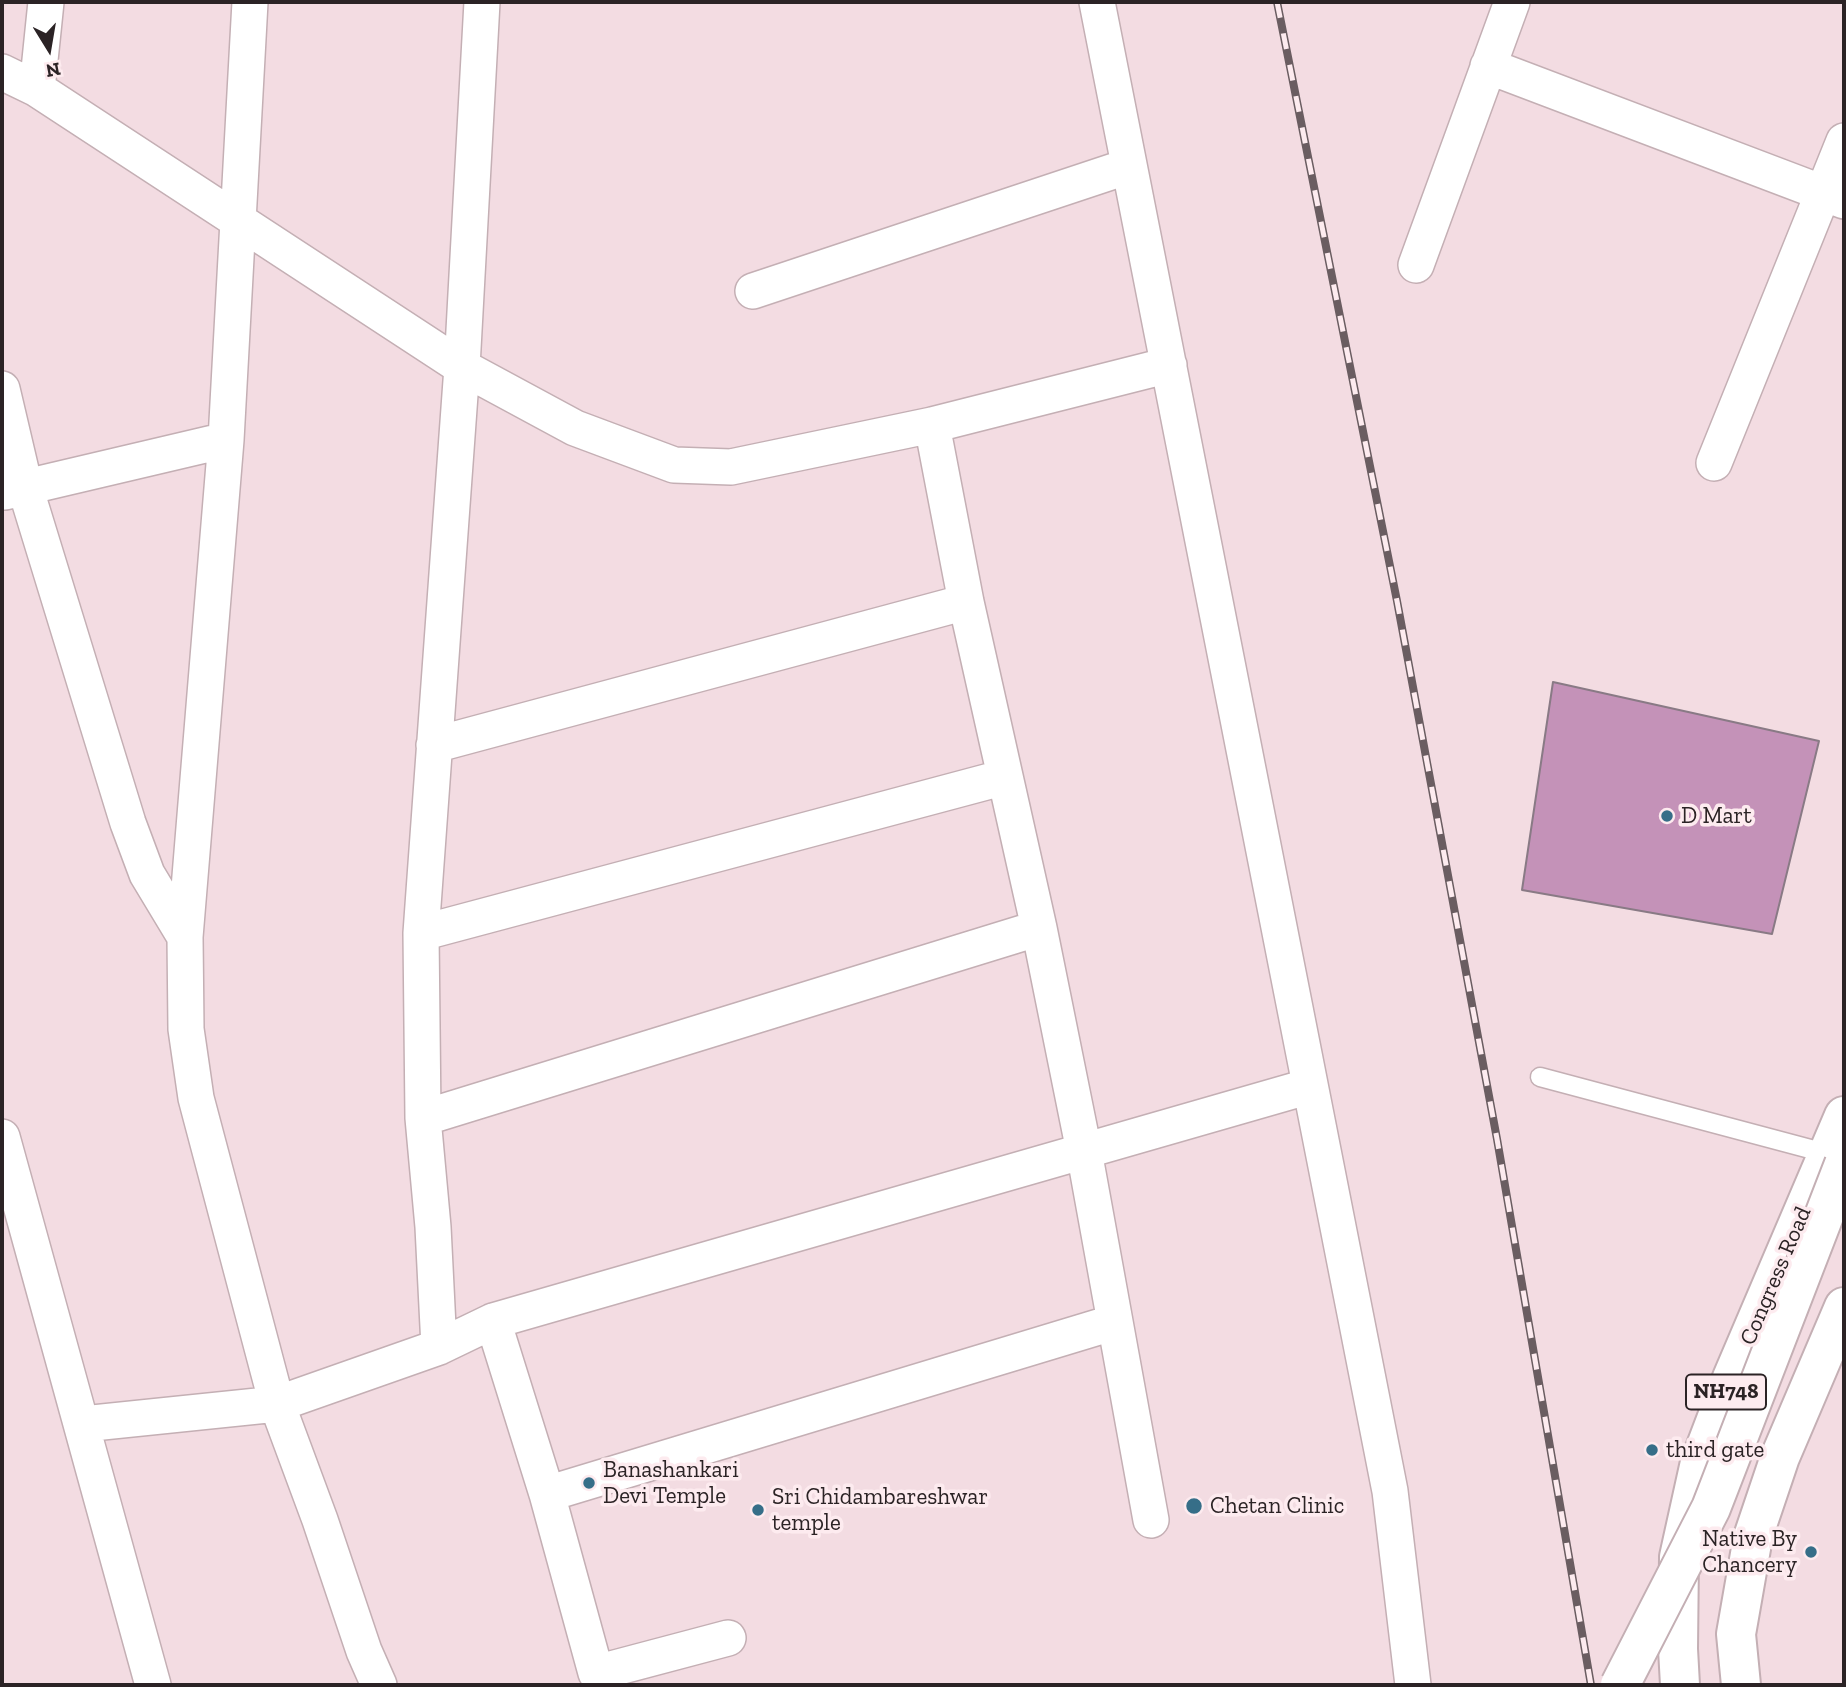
<!DOCTYPE html>
<style>
body{margin:0}
#map{position:relative;width:1846px;height:1687px;overflow:hidden;background:#f3dce2;font-family:"Zilla Slab",serif}
canvas{display:block}
.frame{position:absolute;inset:0;border:4px solid #2b2325;pointer-events:none}
.north{position:absolute;left:14px;top:14px;width:70px;height:70px;-webkit-text-stroke:5px #fdebef;paint-order:stroke;rotate:169deg;font-size:19px;font-weight:700;line-height:28px;text-align:center;color:#2b2325}
.north::after{content:'';display:block;margin:auto;width:24px;height:32px;background:#2b2325;clip-path:polygon(50% 0,100% 100%,50% 72%,0 100%)}
</style>
<div id="map">
<canvas width="1846" height="1687"></canvas>
<div class="frame"></div>
<div class="north">N</div>
</div>
<script>
const ctx = document.querySelector('canvas').getContext('2d');
ctx.lineJoin = 'round';
function paint(path, color) { ctx.fillStyle = color; ctx.fill(path, 'evenodd'); }
const poly = rows => new Path2D(rows.map(r => 'M' + r).join(''));
function trace(path, color, width, dash) { ctx.strokeStyle = color; ctx.lineWidth = width; ctx.lineCap = dash ? 'butt' : 'round'; ctx.setLineDash(dash || []); ctx.stroke(path); }
function label(font, color, halo, rows, align = 'center') {
  ctx.font = font + ' "Zilla Slab",serif'; ctx.lineWidth = 7; ctx.setLineDash([]); ctx.textBaseline = 'middle'; ctx.strokeStyle = halo; ctx.fillStyle = color; for (const [text, x, y, turn = 0] of rows) {
    ctx.save(); ctx.translate(x, y); ctx.rotate((+turn || 0) * Math.PI / 180); ctx.textAlign = isNaN(turn) ? turn : align; if (halo) ctx.strokeText(text, 0, 0); ctx.fillText(text, 0, 0); ctx.restore();
  }
}
const building = poly([
 [1553,682,1819,741,1772,934,1522,890,1553,682]
]);
const lane = poly([
 [1540,1077,1829,1154]
]);
const street = poly([
 [250,2,226,440,185,937,186,1029,196,1098,277,1404,320,1520,364,1651,379,1685],
 [1097,2,1390,1491,1413,1685],
 [1488,66,1844,201],
 [2,72,37,89,462,367,575,428,674,465,731,467,932,425,1169,365],
 [37,89,46,2],
 [1416,265,1512,2],
 [753,291,1129,166],
 [2,389,25,487,128,823,147,874,185,937],
 [932,425,966,602,1039,928,1084,1151,1151,1520],
 [1714,463,1844,141],
 [5,492,226,440],
 [434,745,966,602],
 [421,933,1005,777],
 [423,1118,1039,928],
 [2,1137,153,1685],
 [493,1321,1310,1086],
 [439,1347,433,1227,423,1118,421,933,462,367,482,2],
 [83,1424,277,1404,439,1347,493,1321,547,1494,596,1673,728,1638],
 [547,1494,1115,1322]
]);
const highway = poly([
 [1680,1685,1678,1649,1679,1557,1700,1462,1732,1378,1844,1116],
 [1741,1685,1736,1634,1753,1537,1780,1457,1844,1307]
]);
const rail = poly([
 [1277,2,1397,601,1497,1139,1591,1685]
]);
const primaryBridge = poly([
 [1620,1685,1711,1508,1844,1164]
]);
const markers = [
 [1667,816,7,"#366e88"],
 [1652,1450,7,"#366e88"],
 [589,1483,7,"#366e88"],
 [1194,1506,9,"#366e88"],
 [758,1510,7,"#366e88"],
 [1811,1552,7,"#366e88"]
];
const shields = [
 [1726,1392,80]
];
const shieldNames = [
 ["NH748",1726,1392]
];
const poiNames = [
 ["D Mart",1681,816],
 ["third gate",1666,1450],
 ["Banashankari",603,1470],
 ["Devi Temple",603,1496],
 ["Sri Chidambareshwar",772,1497],
 ["temple",772,1523],
 ["Chetan Clinic",1210,1506],
 ["Native By",1797,1539,"right"],
 ["Chancery",1797,1565,"right"]
];
const streetNames = [
 ["Congress Road",1776,1276,-67]
];
paint(building, '#c492b8');
trace(building, '#897a85', 2);
trace(lane, '#c4afb4', 21);
trace(street, '#c4afb4', 38);
trace(highway, '#c4afb4', 42);
trace(lane, '#fff', 18);
trace(street, '#fff', 35);
trace(highway, '#fff', 38);
trace(rail, '#6a5d61', 8);
trace(rail, '#fdebef', 5, [16]);
trace(primaryBridge, '#c4afb4', 42, []);
trace(primaryBridge, '#fff', 38);
for (const [x, y, r, color] of markers) { const dot = new Path2D(); dot.arc(x, y, r, 0, 2 * Math.PI); ctx.fillStyle = color; ctx.fill(dot); trace(dot, '#fdebef', 2.5); }
for (const [x, y, w] of shields) { const box = new Path2D(); box.roundRect(x - w / 2, y - 17.5, w, 35, 5); ctx.fillStyle = '#fdebef'; ctx.fill(box); trace(box, '#2b2325', 2); }
label('bold 21px', '#2b2325', null, shieldNames);
label('23px', '#2b2325', '#fdebef', poiNames, 'left');
label('23px', '#2b2325', '#fdebef', streetNames);
</script>
